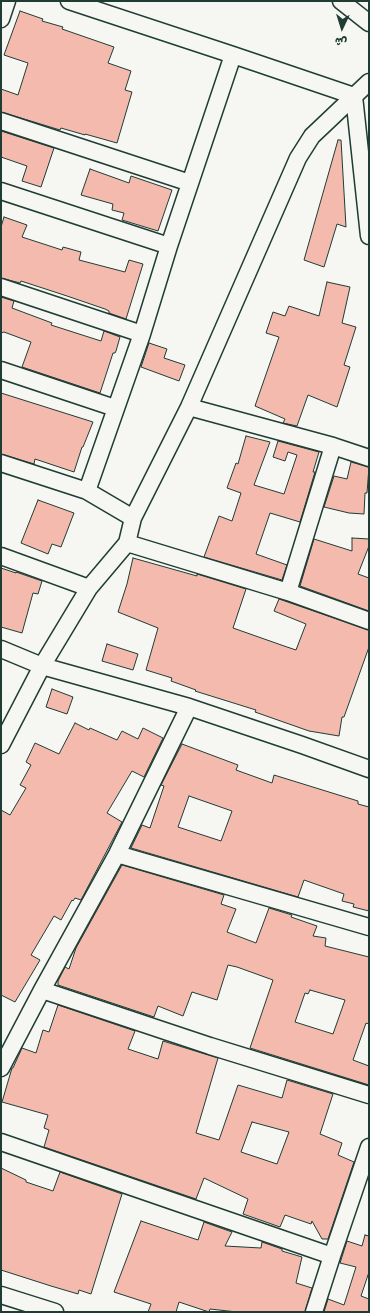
<!DOCTYPE html>
<meta charset="utf-8">
<style>
body{margin:0}
#map{position:relative;width:370px;height:1313px;overflow:hidden;background:#f6f6f2;font-family:Dekko,"Playpen Sans Arabic",sans-serif}
canvas{display:block}
.frame{position:absolute;inset:0;border:2px solid #1f3d34;pointer-events:none}
.north{position:absolute;left:322px;top:8px;width:40px;height:40px;-webkit-text-stroke:3px #f6f6f2;paint-order:stroke;rotate:184deg;font-size:11px;font-weight:700;line-height:16px;text-align:center;color:#1f3d34}
.north::after{content:'';display:block;margin:auto;width:14px;height:18px;background:#1f3d34;clip-path:polygon(50% 0,100% 100%,50% 72%,0 100%)}
</style>
<div id="map">
<canvas width="370" height="1313"></canvas>
<div class="frame"></div>
<div class="north">ش</div>
</div>
<script>
const ctx = document.querySelector('canvas').getContext('2d');
ctx.lineJoin = 'round';
function paint(path, color) { ctx.fillStyle = color; ctx.fill(path, 'evenodd'); }
const poly = rows => new Path2D(rows.map(r => 'M' + r).join(''));
function trace(path, color, width, dash) { ctx.strokeStyle = color; ctx.lineWidth = width; ctx.lineCap = dash ? 'butt' : 'round'; ctx.setLineDash(dash || []); ctx.stroke(path); }
const building = poly([
 [20,11,43,19,42,21,63,27,62,29,114,47,108,63,131,71,125,90,132,92,117,143,85,134,85,135,61,128,60,130,1,112,1,89,18,95,28,63,4,55,20,11],
 [1,131,54,148,41,187,22,181,27,166,1,157,1,131],
 [338,140,341,140,346,227,337,224,324,267,304,260,338,140],
 [90,169,129,183,131,176,172,190,158,231,122,220,124,213,112,210,113,204,81,195,90,169],
 [4,217,27,225,22,237,62,250,63,247,81,252,79,260,125,272,129,260,143,264,126,319,109,313,109,311,105,309,67,296,21,281,20,283,1,278,1,227,4,217],
 [327,282,350,287,342,323,356,327,344,365,350,367,337,407,308,395,297,426,283,423,285,419,255,406,279,337,266,333,273,312,285,316,289,306,319,316,327,282],
 [1,297,14,301,12,308,52,323,51,325,101,341,104,331,120,337,116,351,115,353,113,353,100,393,22,367,31,342,4,332,1,333,1,297],
 [149,343,167,349,164,358,185,365,179,381,141,367,149,343],
 [1,393,93,422,83,447,82,447,74,472,35,459,34,464,1,454,1,393],
 [246,436,270,442,254,485,284,494,297,455,288,452,285,461,273,457,278,441,319,452,313,472,315,472,300,522,270,513,256,554,287,565,282,580,204,557,219,516,232,521,241,493,227,488,236,463,238,464,246,436],
 [351,462,369,467,367,493,365,493,364,514,349,513,324,507,334,476,347,479,351,462],
 [38,500,74,513,61,547,52,544,48,554,21,543,38,500],
 [352,538,369,539,369,546,358,574,369,578,369,611,300,586,314,539,352,551,352,538],
 [133,558,197,576,197,574,246,589,233,628,287,647,296,650,306,624,274,611,279,599,369,630,369,647,344,717,342,717,339,736,309,731,255,712,256,710,195,691,196,690,171,681,172,678,146,670,158,628,118,612,127,584,133,558],
 [1,568,16,573,16,572,42,581,38,594,33,593,22,633,1,627,1,568],
 [107,644,138,654,133,670,102,661,107,644],
 [52,689,73,697,67,714,46,707,52,689],
 [75,723,89,730,90,728,117,740,122,731,138,739,143,728,163,738,144,777,132,771,107,813,122,822,81,900,75,898,73,901,72,900,61,920,54,916,31,955,40,960,15,1002,1,995,1,810,10,815,26,788,20,785,31,765,26,762,35,743,59,754,75,723],
 [182,744,238,765,236,770,272,783,274,775,358,801,358,804,369,807,369,911,353,907,354,904,342,901,344,894,304,880,298,897,131,848,142,825,150,828,164,786,161,785,182,744],
 [189,796,232,811,221,841,178,827,189,796],
 [122,865,224,895,221,904,236,909,227,932,256,943,269,908,292,915,291,917,317,926,313,936,326,938,325,946,369,957,369,1024,366,1023,353,1060,369,1066,369,1085,250,1048,273,980,237,967,228,965,217,1000,192,992,183,1016,158,1006,154,1017,58,985,58,981,65,967,69,969,76,948,122,865],
 [310,990,345,1000,333,1034,295,1022,305,993,308,994,310,990],
 [58,1005,135,1031,128,1049,158,1059,163,1041,218,1058,196,1133,219,1140,238,1085,282,1098,287,1080,333,1094,320,1134,342,1143,338,1155,354,1162,328,1239,322,1239,312,1221,311,1224,285,1215,280,1227,243,1214,248,1199,204,1178,196,1199,44,1147,49,1130,44,1128,48,1115,2,1102,12,1068,13,1068,22,1048,36,1053,43,1030,49,1032,58,1005],
 [252,1122,289,1132,277,1164,241,1152,252,1122],
 [1,1168,26,1180,26,1182,53,1191,60,1172,122,1194,91,1294,79,1290,78,1294,51,1286,1,1270,1,1168],
 [141,1221,198,1240,204,1222,232,1232,225,1246,261,1248,262,1242,282,1249,282,1251,302,1257,296,1283,312,1288,305,1312,237,1312,210,1309,209,1312,179,1302,176,1312,148,1312,151,1304,114,1292,141,1221],
 [365,1235,369,1236,369,1272,361,1296,369,1299,369,1312,324,1312,328,1299,344,1305,356,1267,340,1263,347,1241,362,1246,365,1235]
]);
const street = poly([
 [69,1,233,55,354,96,369,236],
 [341,1,369,23],
 [1,19,7,1],
 [1,121,190,183],
 [1,191,169,246],
 [1,287,142,334],
 [1,370,115,408],
 [189,407,333,446,369,458],
 [1,463,87,491,133,518],
 [87,491,142,334,169,246,233,55],
 [127,543,288,592,369,621],
 [1,556,89,588],
 [288,592,333,446],
 [1,649,42,666,189,707,302,745,369,769],
 [1,745,42,666,89,588,127,543,133,518,189,407,298,158,312,136,369,82],
 [117,854,369,927],
 [42,990,210,1046,369,1095],
 [1,1068,42,990,117,854,189,707],
 [1,1142,332,1256,369,1147],
 [1,1295,55,1312],
 [314,1312,332,1256]
]);
paint(building, '#f4baae');
trace(building, '#1f3d34', 1);
trace(street, '#1f3d34', 19);
trace(street, '#f6f6f2', 16);
</script>
